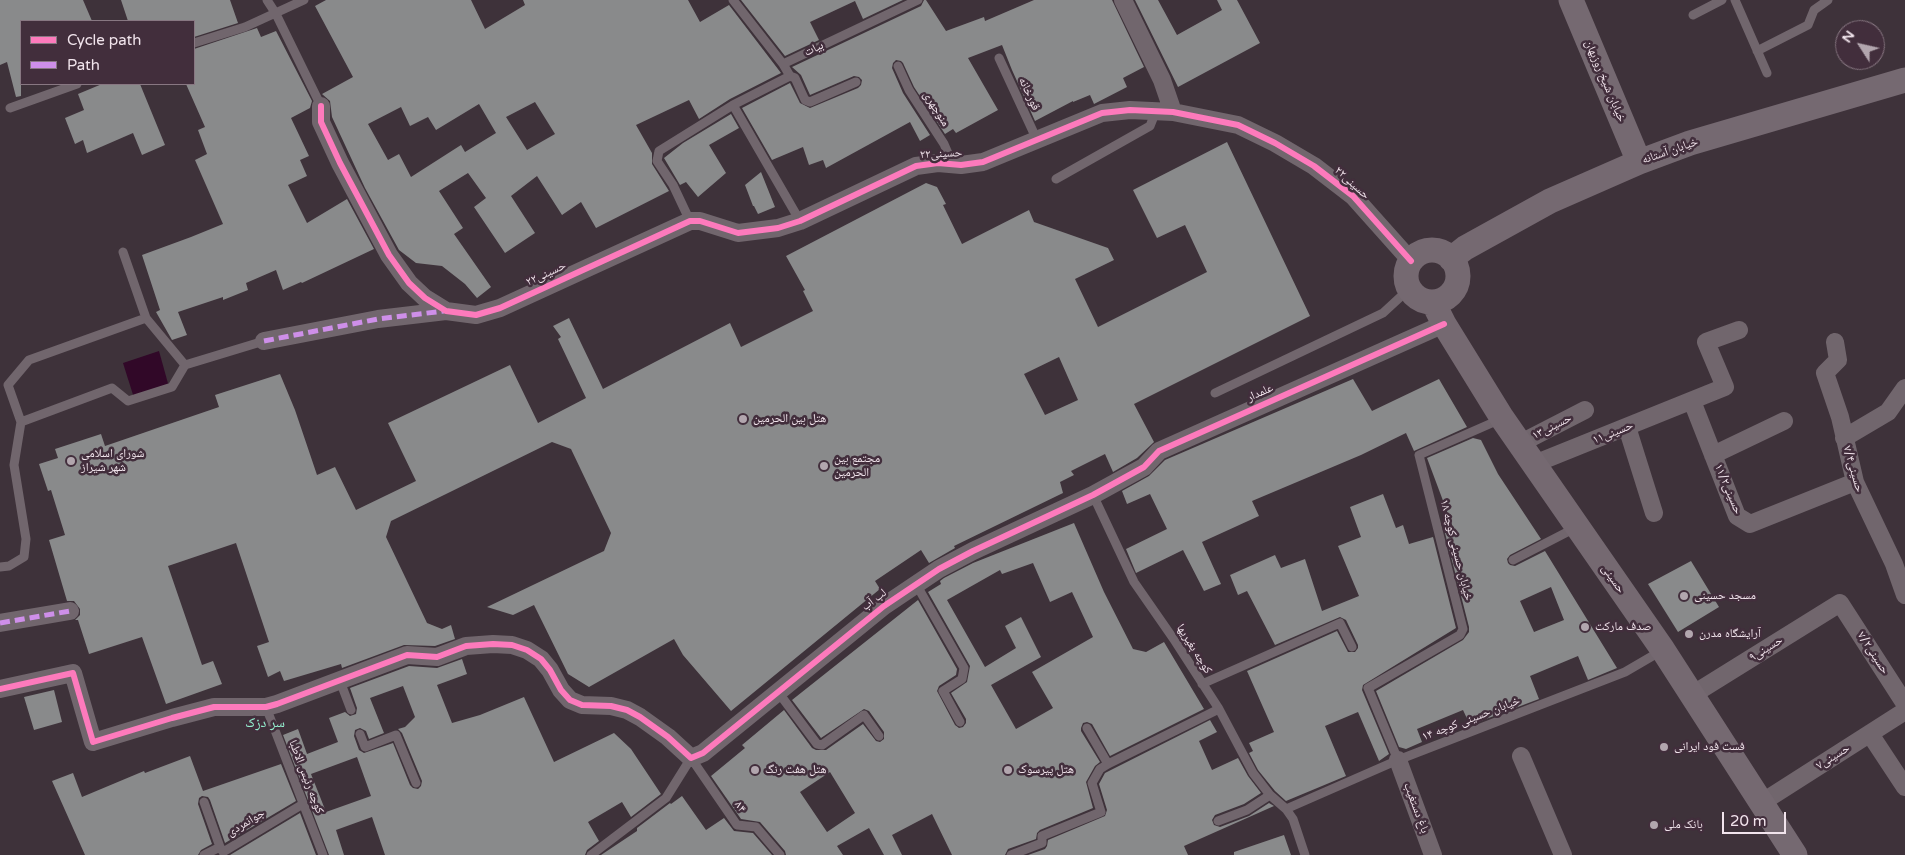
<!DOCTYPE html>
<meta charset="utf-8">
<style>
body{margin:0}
#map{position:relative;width:1905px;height:855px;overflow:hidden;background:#3e323a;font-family:"Varela Round",sans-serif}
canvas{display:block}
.legend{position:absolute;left:20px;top:20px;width:175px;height:65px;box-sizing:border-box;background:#422e3c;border:1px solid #887782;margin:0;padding:6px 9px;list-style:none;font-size:15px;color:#f1e4ec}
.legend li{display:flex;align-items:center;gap:10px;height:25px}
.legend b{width:25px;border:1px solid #887782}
.north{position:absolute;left:1835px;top:20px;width:50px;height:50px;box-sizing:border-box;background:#422e3c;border:1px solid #887782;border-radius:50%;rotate:305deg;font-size:14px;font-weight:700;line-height:20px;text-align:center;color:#f1e4ec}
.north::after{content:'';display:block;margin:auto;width:18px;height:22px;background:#b2a6ae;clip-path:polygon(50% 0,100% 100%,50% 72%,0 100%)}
.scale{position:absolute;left:1722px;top:812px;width:64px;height:22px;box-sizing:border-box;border:2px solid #f1e4ec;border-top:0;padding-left:6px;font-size:15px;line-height:18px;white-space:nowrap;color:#f1e4ec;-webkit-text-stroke:4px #422e3c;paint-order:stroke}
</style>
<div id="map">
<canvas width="1905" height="855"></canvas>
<ul class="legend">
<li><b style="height:6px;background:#fd7abc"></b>Cycle path</li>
<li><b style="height:6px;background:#ce8fe9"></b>Path</li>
</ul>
<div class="north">N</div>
<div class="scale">20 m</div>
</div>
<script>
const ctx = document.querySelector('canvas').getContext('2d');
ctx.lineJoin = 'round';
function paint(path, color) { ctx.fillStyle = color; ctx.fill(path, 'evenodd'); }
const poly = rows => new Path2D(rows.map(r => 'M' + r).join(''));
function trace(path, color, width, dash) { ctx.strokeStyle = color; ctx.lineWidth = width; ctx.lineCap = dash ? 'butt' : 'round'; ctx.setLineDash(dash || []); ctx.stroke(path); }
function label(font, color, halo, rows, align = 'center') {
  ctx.font = font + ' "Varela Round","Noto Naskh Arabic",sans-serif'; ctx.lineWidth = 5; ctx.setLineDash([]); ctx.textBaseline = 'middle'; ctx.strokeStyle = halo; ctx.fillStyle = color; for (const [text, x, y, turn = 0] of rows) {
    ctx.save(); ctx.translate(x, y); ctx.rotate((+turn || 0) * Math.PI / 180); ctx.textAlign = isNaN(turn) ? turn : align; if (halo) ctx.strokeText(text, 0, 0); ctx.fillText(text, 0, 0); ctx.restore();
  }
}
const water = poly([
 [159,351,169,387,134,398,123,363]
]);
const building = poly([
 [0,0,83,0,92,21,21,21,21,96,16,97,7,62,0,65],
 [121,0,230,0,238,23,194,37,194,21,128,21],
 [326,0,471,0,485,29,525,5,523,0,688,0,700,22,729,5,781,73,730,99,699,119,689,100,636,125,652,153,652,164,669,191,596,228,581,202,562,215,537,176,511,196,535,233,505,253,474,207,486,198,468,173,439,191,463,228,454,234,491,287,477,298,465,284,442,266,416,263,399,250,365,188,332,117,330,101,322,94,353,77,315,6],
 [535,102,555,134,527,150,506,117],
 [479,104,496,133,465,152,461,145,411,177,399,154,388,160,368,124,401,107,410,126,428,117,436,130],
 [741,0,903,0,863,19,855,1,810,22,819,40,785,56],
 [924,0,926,0,946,31,984,17,985,21,1034,0,1112,0,1144,67,1123,78,1127,87,1094,104,1090,95,1073,102,1073,101,1035,121,1012,70,1002,45,968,58,998,110,956,133,953,129,945,134,914,87,903,63,901,61,896,60,893,63,892,68,903,93,930,135,920,141,910,122,826,168,823,160,809,165,803,147,772,160,742,108,790,83,800,103,810,108,858,88,861,85,862,80,859,77,854,76,810,95,801,75,792,67,921,6],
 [1135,0,1158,0,1177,35,1222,10,1217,0,1237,0,1260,43,1178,87],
 [257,28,261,37,276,31,312,101,310,108,291,118,309,156,300,160,307,176,288,185,307,223,347,199,374,249,302,283,301,282,283,290,276,270,246,283,248,290,223,300,223,297,178,312,187,335,172,340,156,312,160,310,142,255,191,237,223,224,195,160,207,154,198,130,205,127,186,84,194,84,194,49],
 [102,84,140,84,165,145,142,155,133,133,87,153,83,140,75,144,65,118,84,110,78,94],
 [731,114,739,128,709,145,726,173,698,197,686,182,680,185,664,158,683,143],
 [1227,142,1310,316,1134,404,1154,442,1137,458,1113,472,1105,454,1071,471,1074,475,1060,482,1063,493,954,546,955,548,929,563,921,550,875,581,880,589,731,711,683,655,674,639,589,687,568,674,534,605,513,615,487,607,604,551,611,533,571,449,552,442,391,521,386,537,427,623,442,629,451,625,455,639,435,646,404,645,342,668,341,664,284,681,280,671,268,677,257,646,269,642,236,543,168,566,202,665,213,661,222,684,166,704,142,637,89,654,78,620,75,620,80,615,80,609,74,601,67,601,49,540,65,535,51,490,48,491,39,464,58,458,55,449,101,434,105,446,219,407,215,395,280,374,295,410,317,475,335,467,356,510,416,481,388,423,510,365,538,423,586,398,558,339,561,337,553,326,569,318,603,389,730,323,741,347,813,311,803,291,805,290,786,256,926,183,937,187,946,204,943,205,962,244,1029,210,1034,222,1108,248,1114,260,1075,279,1098,327,1207,272,1185,225,1157,238,1133,190],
 [1059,357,1078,400,1045,415,1024,374],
 [761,172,775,207,758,214,754,206,753,206,745,185],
 [1353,379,1372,411,1439,379,1467,427,1414,451,1406,433,1361,455,1252,501,1259,516,1202,542,1221,584,1204,591,1183,550,1136,573,1126,549,1167,529,1150,494,1127,504,1122,491,1149,476,1165,460],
 [1473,438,1481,440,1498,474,1541,539,1510,555,1507,559,1508,563,1510,565,1515,566,1545,551,1617,668,1588,680,1578,656,1530,676,1539,699,1470,725,1463,710,1417,729,1422,742,1406,749,1399,747,1376,691,1463,640,1469,632,1469,627,1445,533,1454,530,1427,458],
 [1551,587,1564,620,1534,632,1520,601],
 [1383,494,1396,528,1403,525,1409,544,1433,537,1456,628,1363,685,1362,690,1389,754,1379,761,1358,712,1325,726,1346,776,1286,801,1275,791,1258,770,1249,753,1253,751,1249,743,1274,732,1247,671,1337,631,1348,652,1355,652,1358,648,1358,645,1346,620,1340,617,1275,645,1247,591,1238,595,1230,575,1275,555,1281,568,1305,559,1322,611,1359,596,1338,546,1361,537,1350,507],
 [1074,523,1104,592,1133,649,1146,652,1164,642,1204,709,1110,756,1092,724,1087,722,1083,723,1081,728,1081,731,1100,762,1095,766,1086,782,1093,808,1040,830,1037,833,1036,839,1008,849,1005,855,952,855,932,814,892,835,902,855,884,855,869,828,837,846,843,855,786,855,785,851,760,822,741,819,711,776,745,748,742,745,784,710,812,748,816,750,826,750,863,724,876,741,880,742,884,739,884,732,869,711,864,709,821,738,792,700,918,600,957,669,956,675,939,686,937,691,955,725,959,728,963,727,966,723,966,719,951,693,967,682,970,666,928,592,941,584,940,581,944,578,973,563],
 [1033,563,1050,602,1072,592,1093,637,1032,672,1053,708,1016,729,991,685,1041,657,1021,617,1005,626,1016,648,985,667,947,600,1000,570,1002,574],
 [830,772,855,813,827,832,800,792],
 [1691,561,1719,607,1678,632,1648,584],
 [462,659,467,674,437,685,452,723,480,715,524,697,554,762,614,733,631,749,661,794,631,817,622,802,588,822,599,841,587,850,585,855,385,855,372,817,336,830,344,855,329,855,283,735,298,729,307,754,338,742,329,718,345,712,350,716,356,714,357,708,350,688,409,666,437,668],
 [403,686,415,717,405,727,398,729,402,733,422,781,421,786,418,789,413,788,410,785,393,743,364,753,359,750,354,736,355,730,360,728,366,731,369,739,384,733,370,698],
 [357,757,371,796,326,812,311,774],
 [54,690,62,722,34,730,24,697],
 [1210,720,1217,732,1199,741,1212,770,1238,758,1248,776,1261,793,1244,804,1215,815,1212,820,1214,825,1220,827,1249,816,1269,803,1274,806,1184,846,1188,855,1028,855,1045,849,1047,846,1048,840,1105,816,1107,810,1099,784,1105,773],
 [190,756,203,791,281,764,296,801,225,843,210,800,208,797,202,796,199,798,198,804,212,844,201,850,198,855,85,855,52,781,73,773,82,797,144,771,145,773],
 [682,796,706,830,724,818,734,831,753,833,772,855,601,855,637,831,637,828,670,803,671,804],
 [300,813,316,855,230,855],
 [1284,835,1291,855,1234,855,1234,852]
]);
const lane = poly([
 [267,0,276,14,321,106],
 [733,0,783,64,918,0],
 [1735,0,1767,73],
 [1693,15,1722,0],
 [194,43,245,27,304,0],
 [1757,51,1808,25,1814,10,1828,0],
 [999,58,1037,140],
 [898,66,909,90,944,144,953,165],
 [790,76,795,78,805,100,810,102,856,82],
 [733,105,800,221],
 [10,108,77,84],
 [1056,179,1150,126,1156,111],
 [690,221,673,185,657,161,659,151,733,105,790,76,783,64],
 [123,252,146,318,185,365],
 [1215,393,1383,313,1409,289],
 [21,422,8,385,29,360,146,318],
 [1093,495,1134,582,1175,641,1219,709,1253,773,1270,795,1286,809,1293,819,1305,855],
 [1513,560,1577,527],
 [0,567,9,566,24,557,26,539,14,465,21,422,112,388,128,401,172,387,185,365,264,341],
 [916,584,964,668,962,679,943,691,960,722],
 [340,681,351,710],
 [1202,684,1340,623,1352,647],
 [778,692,817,744,822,745,864,715,879,736],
 [266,707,323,855],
 [1087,728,1108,764],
 [360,734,365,747,396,735,416,783],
 [1398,760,1368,688,1460,635,1463,629,1419,455,1501,419],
 [204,802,220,847],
 [1286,809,1398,760,1625,672,1661,651],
 [1218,821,1247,810,1270,795],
 [204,855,220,847,223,852,303,804],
 [591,855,666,798,691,758,737,825,756,827,780,855],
 [1011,855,1042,843,1042,836,1101,812,1092,783,1100,769,1108,764,1219,709]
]);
const street = poly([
 [1123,0,1162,80,1173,112],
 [321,106,321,122,340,163,389,255,409,283,425,298,446,311],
 [264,341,378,319,446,311,476,315,500,308,690,221,700,221,738,233,778,228,800,221,916,166,938,163,961,165,983,162,1102,113,1130,110,1173,112,1238,125,1275,143,1314,166,1353,196,1411,261],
 [1835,342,1838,360,1825,373,1840,417,1855,482,1894,564,1905,595],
 [1692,401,1737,516,1750,524,1855,482],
 [1627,427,1654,513],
 [1844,438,1888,412,1905,388],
 [1519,444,1585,410],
 [1713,455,1784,421],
 [1534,464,1725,387,1706,342,1739,330],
 [0,623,70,611],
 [0,689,73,673,93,742,172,718,214,707,266,707,277,704,407,655,437,657,466,646,493,644,512,645,527,650,541,659,550,670,561,690,570,700,582,705,611,706,627,710,640,717,668,737,691,758,703,753,884,606,939,569,973,551,1093,495,1144,467,1159,451,1444,324],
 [1692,695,1840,603,1905,704],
 [1870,734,1905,787],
 [1521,756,1563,855],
 [1398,760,1433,855],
 [1761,803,1905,711]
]);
const secondary = poly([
 [1571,0,1639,162],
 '1406 276a26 26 0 1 1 52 0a26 26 0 1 1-52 0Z',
 [1451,259,1465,248,1550,201,1639,162,1690,143,1905,80],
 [1433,302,1444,324,1502,418,1663,650,1795,855]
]);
const quiet = poly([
 [264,341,378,319,444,311],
 [0,623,70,611]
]);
const cycleway = poly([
 [321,106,321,122,340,163,389,255,409,283,425,298,446,311,476,315,500,308,690,221,700,221,738,233,778,228,800,221,916,166,938,163,961,165,983,162,1102,113,1130,110,1173,112,1238,125,1275,143,1314,166,1353,196,1411,261],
 [0,689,73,673,93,742,172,718,214,707,266,707,277,704,407,655,437,657,466,646,493,644,512,645,527,650,541,659,550,670,561,690,570,700,582,705,611,706,627,710,640,717,668,737,691,758,703,753,884,606,939,569,973,551,1093,495,1144,467,1159,451,1444,324]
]);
const markers = [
 [743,419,5,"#b2a6ae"],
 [71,461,5,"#b2a6ae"],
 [824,466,5,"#b2a6ae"],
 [1684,596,5,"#b2a6ae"],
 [1585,627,5,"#b2a6ae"],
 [1689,634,5,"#b2a6ae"],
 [1664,747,5,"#b2a6ae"],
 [755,770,5,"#b2a6ae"],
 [1008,770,5,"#b2a6ae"],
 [1654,825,5,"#b2a6ae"]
];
const streetNames = [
 ["بیات",814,49,-25],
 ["خیابان شیخ روزبهان",1605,81,67],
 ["قورخانه",1029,94,65],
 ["منوچهری",936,109,58],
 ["خیابان آستانه",1670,151,-19],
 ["حسینی۲۲",941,154,-3],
 ["حسینی۲۲",1352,183,42],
 ["حسینی۲۲",546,274,-25],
 ["علمدار",1260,393,-24],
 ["حسینی۱۳",1552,427,-27],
 ["حسینی۱۱",1613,433,-22],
 ["حسینی۷/۴",1853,469,74],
 ["حسینی۱۱/۲",1728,489,67],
 ["خیابان حسینی کوچه ۱۸",1456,550,76],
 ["حسینی",1613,579,55],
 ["لب آب",874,600,-37],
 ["کوچه بغیریها",1194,649,58],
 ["حسینی۹",1766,649,-32],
 ["حسینی۷/۲",1873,653,57],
 ["خیابان حسینی کوچه ۱۴",1471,719,-21],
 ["حسینی۷",1833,757,-32],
 ["کوچه رئیس الاطبا",306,777,69],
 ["۸۴",740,807,56],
 ["باغ دستغیب",1416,808,70],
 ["جوانمردی",246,823,-31]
];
const poiNames = [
 ["هتل بین‌ الحرمین",753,419],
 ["شورای اسلامی",81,454],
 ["شهر شیراز",81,468],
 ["مجتمع بین",834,459],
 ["الحرمین",834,473],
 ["مسجد حسینی",1694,596],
 ["صدف مارکت",1595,627],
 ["آرایشگاه مدرن",1699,634],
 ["فست فود ایرانی",1674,747],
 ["هتل هفت رنگ",765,770],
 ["هتل پیرسوک",1018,770],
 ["بانک ملی",1664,825]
];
const neighbourhoodNames = [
 ["سر دزک",265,723]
];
paint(water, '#310828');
paint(building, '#898a8b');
trace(lane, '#71666d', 9);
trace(street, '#71666d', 18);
trace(secondary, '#756971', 25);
trace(quiet, '#ce8fe9', 5, [10, 5]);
trace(cycleway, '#fd7abc', 6);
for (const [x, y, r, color] of markers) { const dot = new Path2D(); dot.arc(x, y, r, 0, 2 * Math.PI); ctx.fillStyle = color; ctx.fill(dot); trace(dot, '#422e3c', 2); }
label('12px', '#f1e4ec', '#422e3c', streetNames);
label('12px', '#f1e4ec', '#422e3c', poiNames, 'left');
label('14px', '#93efce', '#422e3c', neighbourhoodNames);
</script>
